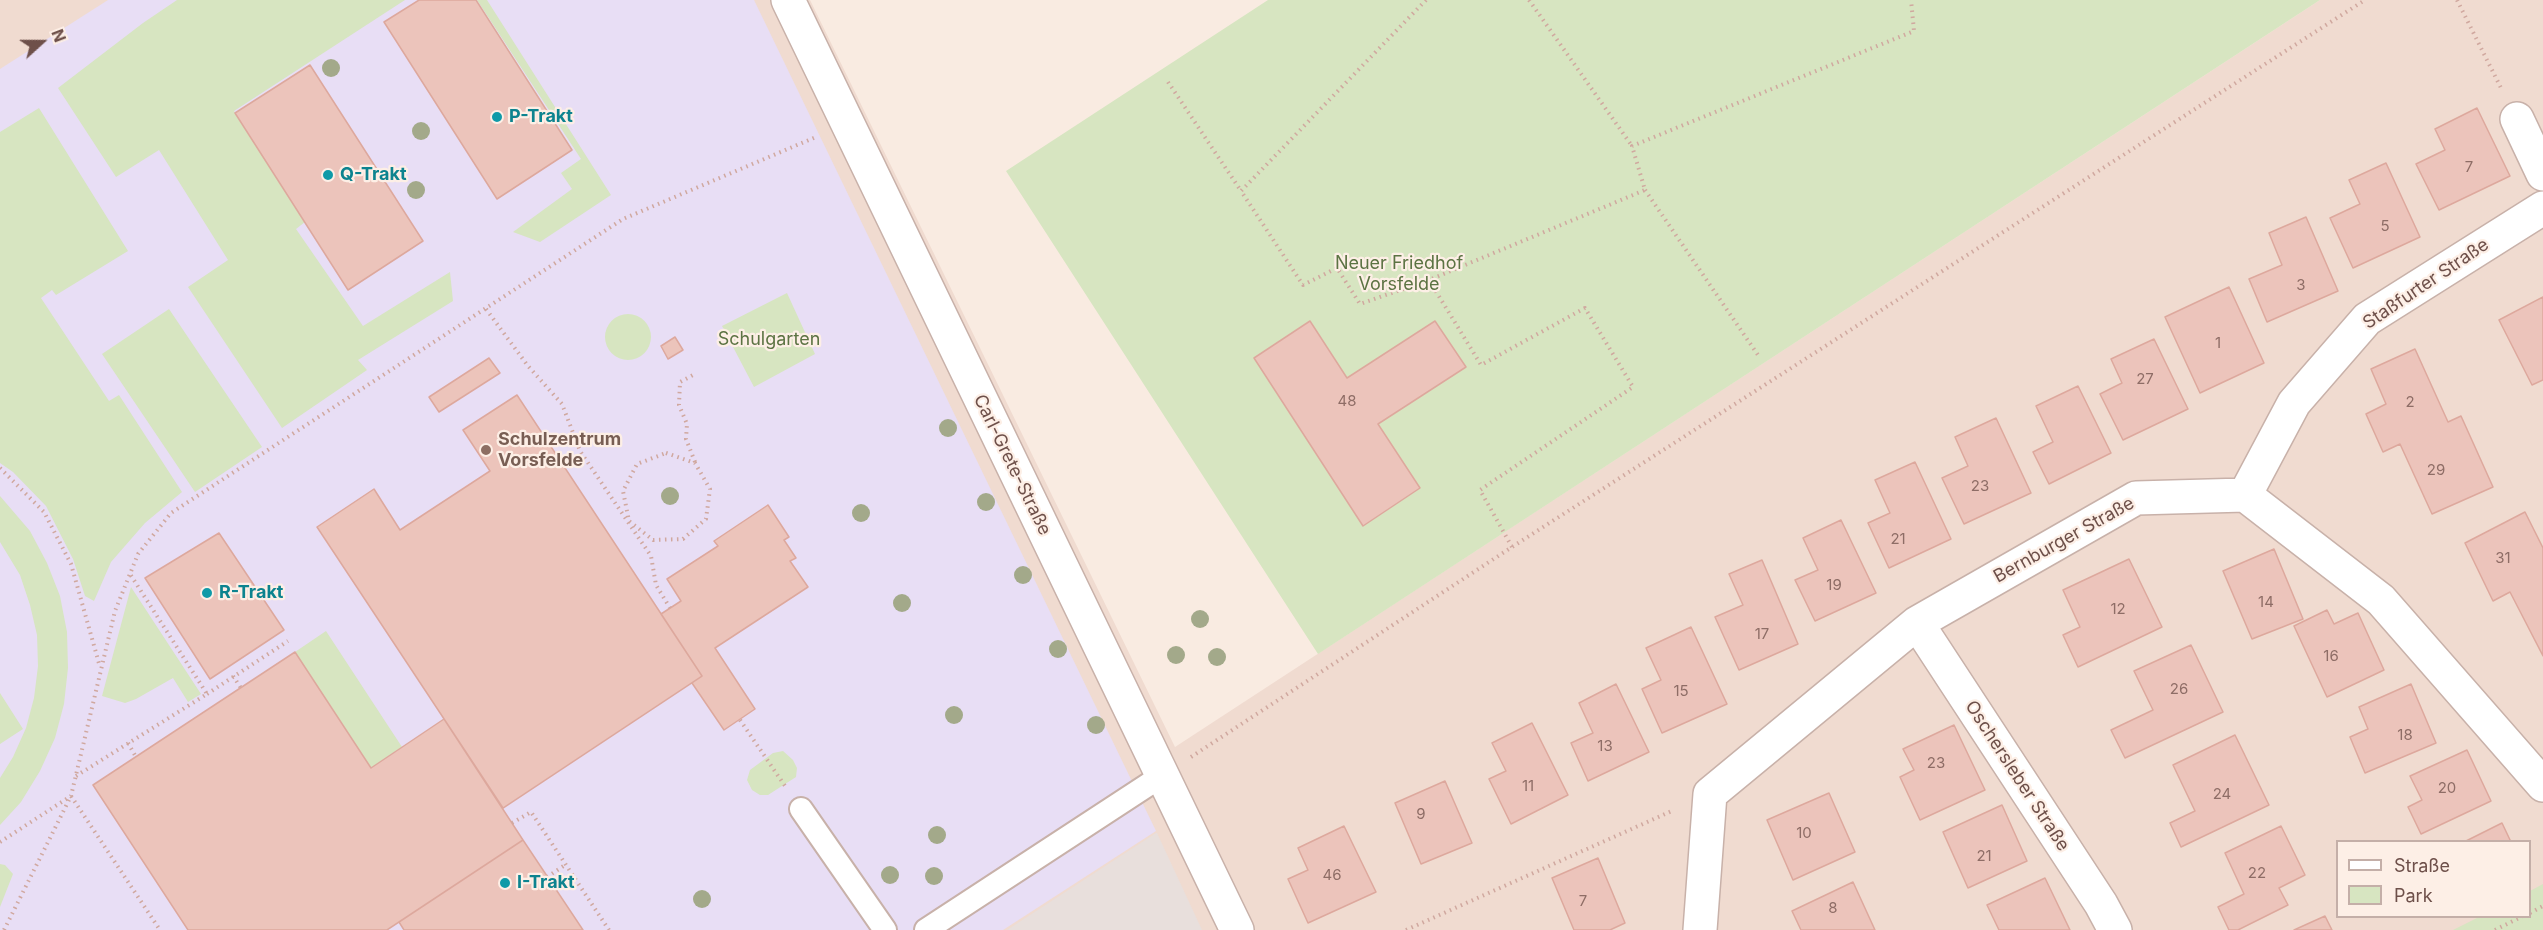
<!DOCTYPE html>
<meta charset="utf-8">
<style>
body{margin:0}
#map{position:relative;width:2543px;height:930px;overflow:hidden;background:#f9ebe1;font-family:Inter,sans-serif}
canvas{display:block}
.legend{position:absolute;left:2336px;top:840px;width:195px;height:78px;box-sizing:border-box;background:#fdefe6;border:2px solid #c4afa8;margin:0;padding:8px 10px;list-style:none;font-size:18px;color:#6e504a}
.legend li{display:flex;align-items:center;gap:12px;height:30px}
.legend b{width:30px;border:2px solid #c4afa8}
.north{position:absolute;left:12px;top:12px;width:60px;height:60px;-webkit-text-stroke:4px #fdefe6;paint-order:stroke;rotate:69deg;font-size:16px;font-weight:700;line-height:24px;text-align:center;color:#6e504a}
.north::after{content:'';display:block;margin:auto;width:21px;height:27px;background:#6e504a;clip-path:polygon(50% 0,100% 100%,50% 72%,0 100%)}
</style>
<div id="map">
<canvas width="2543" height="930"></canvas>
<ul class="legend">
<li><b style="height:8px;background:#fff"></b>Straße</li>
<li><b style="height:16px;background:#d7e5c1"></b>Park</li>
</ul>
<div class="north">N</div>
</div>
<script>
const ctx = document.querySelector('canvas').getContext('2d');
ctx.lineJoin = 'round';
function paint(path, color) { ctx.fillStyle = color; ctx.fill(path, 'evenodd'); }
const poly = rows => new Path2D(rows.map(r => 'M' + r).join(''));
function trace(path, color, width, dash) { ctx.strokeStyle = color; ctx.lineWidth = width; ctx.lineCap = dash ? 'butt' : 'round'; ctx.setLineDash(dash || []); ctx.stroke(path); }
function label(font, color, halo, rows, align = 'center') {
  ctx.font = font + ' Inter,sans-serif'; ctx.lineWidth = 4.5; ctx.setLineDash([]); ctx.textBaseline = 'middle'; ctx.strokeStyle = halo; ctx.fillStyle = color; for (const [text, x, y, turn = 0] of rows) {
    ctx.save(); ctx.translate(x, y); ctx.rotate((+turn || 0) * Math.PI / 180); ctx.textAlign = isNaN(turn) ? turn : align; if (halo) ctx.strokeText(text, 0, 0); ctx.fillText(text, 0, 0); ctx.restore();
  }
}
const residential = poly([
 [0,0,810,0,1175,747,2320,0,2543,0,2543,930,0,930],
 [2338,842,2530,842,2530,916,2338,916]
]);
const industrial = poly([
 [1157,833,1202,930,1007,930,1156,833]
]);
const education = poly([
 [108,0,754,0,1156,831,1003,930,0,930,0,69]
]);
const green = poly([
 [177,0,405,0,234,111,305,222,296,229,363,326,450,272,453,301,358,360,367,370,282,428,188,287,228,260,159,150,116,177,58,88,143,23],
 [477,0,487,0,611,195,540,242,513,232,572,189,561,173,581,159],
 [1268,0,2320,0,1318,654,1006,171],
 [39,108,128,251,56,295,52,290,41,298,109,401,119,395,182,492,145,523,111,562,94,601,85,596,73,559,46,506,13,472,0,463,0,132],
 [787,293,815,354,754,387,722,326],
 [169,309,262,447,195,492,102,354],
 '605 337a23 23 0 1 1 46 0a23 23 0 1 1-46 0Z',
 [0,496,30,531,47,563,60,596,67,632,68,668,64,704,55,738,40,771,21,802,0,825,0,778,13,757,26,728,34,698,38,666,37,635,30,605,20,575,0,542],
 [131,587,201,694,188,702,173,678,136,699,125,703,102,696],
 [326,631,402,747,371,768,295,652],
 [0,693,23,729,0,744],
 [783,751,793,760,797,768,796,777,768,795,760,795,752,790,747,780,750,770,773,753],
 [0,864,5,865,13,874,0,907],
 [2543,884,2543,930,2453,930,2479,917,2530,916,2530,891]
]);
const building = poly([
 [419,0,476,0,572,150,497,199,384,22,419,0],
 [310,65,423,241,348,290,235,113,310,65],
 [2477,108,2510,176,2439,210,2416,164,2445,150,2435,129,2477,108],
 [2386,163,2420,237,2353,268,2330,218,2360,204,2349,180,2386,163],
 [2306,217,2338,291,2267,322,2249,279,2282,265,2269,233,2306,217],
 [2229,287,2264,363,2200,393,2165,317,2229,287],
 [2543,297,2543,380,2532,385,2499,320,2543,297],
 [1310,321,1347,378,1435,321,1466,367,1378,424,1420,488,1363,526,1254,358,1310,321],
 [675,337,683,350,668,359,661,346,675,337],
 [2154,339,2188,409,2123,440,2100,394,2122,383,2111,359,2154,339],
 [2415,349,2448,422,2461,416,2493,487,2432,514,2400,444,2383,452,2366,414,2386,404,2371,369,2415,349],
 [489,358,500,373,439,412,429,397,489,358],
 [2078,386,2111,453,2049,484,2033,452,2053,442,2036,406,2078,386],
 [517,395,702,676,503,808,317,527,374,489,400,530,490,471,463,430,517,395],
 [1996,418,2031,493,1964,524,1942,478,1968,466,1955,437,1996,418],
 [1915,462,1951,539,1889,568,1868,523,1890,513,1875,480,1915,462],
 [768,505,789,537,784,540,796,558,790,561,808,587,715,648,755,709,724,730,692,683,702,676,661,614,681,601,667,579,718,546,714,541,768,505],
 [2525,512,2543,548,2543,656,2510,592,2493,601,2465,543,2525,512],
 [1841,520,1876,593,1815,621,1795,580,1818,570,1803,538,1841,520],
 [219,533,284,630,210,679,145,578,219,533],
 [2274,549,2303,619,2252,639,2223,571,2274,549],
 [2129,559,2162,627,2078,667,2063,635,2080,627,2063,590,2129,559],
 [1762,560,1798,644,1739,670,1715,617,1743,605,1729,574,1762,560],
 [2327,610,2334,624,2358,613,2384,670,2327,697,2294,626,2327,610],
 [1691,627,1727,704,1662,733,1642,689,1661,680,1646,648,1691,627],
 [2191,645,2223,712,2125,758,2111,730,2153,710,2134,671,2191,645],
 [295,652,371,768,444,719,523,840,387,930,188,930,93,785,295,652],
 [1616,684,1649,752,1588,781,1571,743,1593,733,1579,703,1616,684],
 [2411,684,2436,743,2365,773,2350,737,2368,729,2359,707,2411,684],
 [1532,723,1568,795,1511,824,1489,779,1506,771,1492,743,1532,723],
 [1954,725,1985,790,1920,820,1900,777,1914,770,1903,749,1954,725],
 [2235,735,2269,805,2181,847,2170,823,2195,811,2173,765,2235,735],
 [2467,750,2491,801,2421,834,2408,807,2422,800,2410,776,2467,750],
 [1445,781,1472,843,1421,864,1395,803,1445,781],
 [1829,793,1855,852,1793,880,1767,820,1829,793],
 [2002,805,2027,861,1968,888,1943,832,2002,805],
 [2502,823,2511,842,2464,842,2502,823],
 [1344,826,1376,892,1308,923,1288,879,1308,870,1298,848,1344,826],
 [2281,826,2305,875,2279,888,2288,905,2238,930,2229,930,2218,907,2244,894,2225,853,2281,826],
 [523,840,583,930,404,930,399,922,523,840],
 [1598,858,1625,923,1610,930,1574,930,1552,878,1598,858],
 [2045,878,2070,930,1999,930,1987,905,2045,878],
 [1853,882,1875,930,1801,930,1792,911,1853,882],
 [2325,916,2332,930,2294,930,2325,916]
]);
const path = poly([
 [1426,0,1241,191,1303,285,1337,268,1360,304,1429,280],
 [1529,0,1632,146],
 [2457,0,2501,88],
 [1168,82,1241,191],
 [1645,190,1760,358],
 [486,309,528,366,562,404,580,451,651,556,656,585,670,608],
 [666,453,695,463,710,489,706,519,683,539,653,540,629,521,623,491,637,464,666,453],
 [695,462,686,439,687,424,679,405,680,382,695,374],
 [0,468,44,512,71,564,100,667],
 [1512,547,1480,490,1633,387,1585,308,1481,365,1429,280,1645,190,1632,146,1914,31,1911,0],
 [233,676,241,688],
 [207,694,288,641],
 [740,720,785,786],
 [128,743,136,757],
 [1191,757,1512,547,2365,0],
 [76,776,207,694,130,574],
 [512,823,531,812,609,930],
 [0,842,71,796,115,611,138,554,171,513,623,219,816,137],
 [547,877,565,865],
 [2530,913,2543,906],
 [4,930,71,796,160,930],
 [1406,930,1674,810],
 [2495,930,2523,916]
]);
const lane = poly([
 [801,809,885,930],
 [926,930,1163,775]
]);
const street = poly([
 [788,0,1237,930],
 [2517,119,2543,174],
 [2245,495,2294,403,2367,319,2543,208],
 [1917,623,2101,904,2115,930],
 [1700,930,1710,794,1917,623,2136,498,2245,495,2381,600,2543,785]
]);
const trees = [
 [331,68],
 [421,131],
 [416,190],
 [948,428],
 [670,496],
 [986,502],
 [861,513],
 [1023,575],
 [902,603],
 [1200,619],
 [1058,649],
 [1176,655],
 [1217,657],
 [954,715],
 [1096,725],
 [937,835],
 [890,875],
 [934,876],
 [702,899]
];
const markers = [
 [497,117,6,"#0f9aa8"],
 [328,175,6,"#0f9aa8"],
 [486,450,6,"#8d6e63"],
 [207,593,6,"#0f9aa8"],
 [505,883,6,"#0f9aa8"]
];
const numberNames = [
 ["7",2469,167],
 ["5",2385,226],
 ["3",2301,285],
 ["1",2218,343],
 ["27",2145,379],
 ["48",1347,401],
 ["2",2410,402],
 ["29",2436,470],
 ["23",1980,486],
 ["21",1898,539],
 ["31",2503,558],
 ["19",1834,585],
 ["14",2266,602],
 ["12",2118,609],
 ["17",1762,634],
 ["16",2331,656],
 ["26",2179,689],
 ["15",1681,691],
 ["18",2405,735],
 ["13",1605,746],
 ["23",1936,763],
 ["11",1528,786],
 ["20",2447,788],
 ["24",2222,794],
 ["9",1421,814],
 ["10",1804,833],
 ["21",1984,856],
 ["22",2257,873],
 ["46",1332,875],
 ["7",1583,901],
 ["8",1833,908]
];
const cultureNames = [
 ["P-Trakt",509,117],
 ["Q-Trakt",340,175],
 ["R-Trakt",219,593],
 ["I-Trakt",517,883]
];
const parkNames = [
 ["Neuer Friedhof",1399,264],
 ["Vorsfelde",1399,285],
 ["Schulgarten",769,340]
];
const streetNames = [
 ["Staßfurter Straße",2426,284,-34],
 ["Carl-Grete-Straße",1012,465,64],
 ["Bernburger Straße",2064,540,-29],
 ["Oschersleber Straße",2017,776,57]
];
const educationNames = [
 ["Schulzentrum",498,440],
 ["Vorsfelde",498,461]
];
paint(residential, '#f0dbd0');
paint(industrial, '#e8dfdc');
paint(education, '#e8def5');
paint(green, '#d7e5c1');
paint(building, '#ecc4bb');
trace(building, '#dda89d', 1.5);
trace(lane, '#c8b1a9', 26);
trace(street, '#c8b1a9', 36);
trace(path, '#d0a89f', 4, [1.5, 4.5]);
trace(lane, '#fff', 22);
trace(street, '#fff', 33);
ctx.fillStyle = '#a3a98a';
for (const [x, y] of trees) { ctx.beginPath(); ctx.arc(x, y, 9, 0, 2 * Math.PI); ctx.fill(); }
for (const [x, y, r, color] of markers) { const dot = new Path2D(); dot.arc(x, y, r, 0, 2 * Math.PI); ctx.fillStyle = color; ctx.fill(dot); trace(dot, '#fdefe6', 2); }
label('15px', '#8e6d66', null, numberNames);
label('bold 18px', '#0d838f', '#fdefe6', cultureNames, 'left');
label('18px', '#5c7343', '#fdefe6', parkNames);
label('18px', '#6e504a', '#fdefe6', streetNames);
label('bold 18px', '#785e54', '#fdefe6', educationNames, 'left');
</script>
